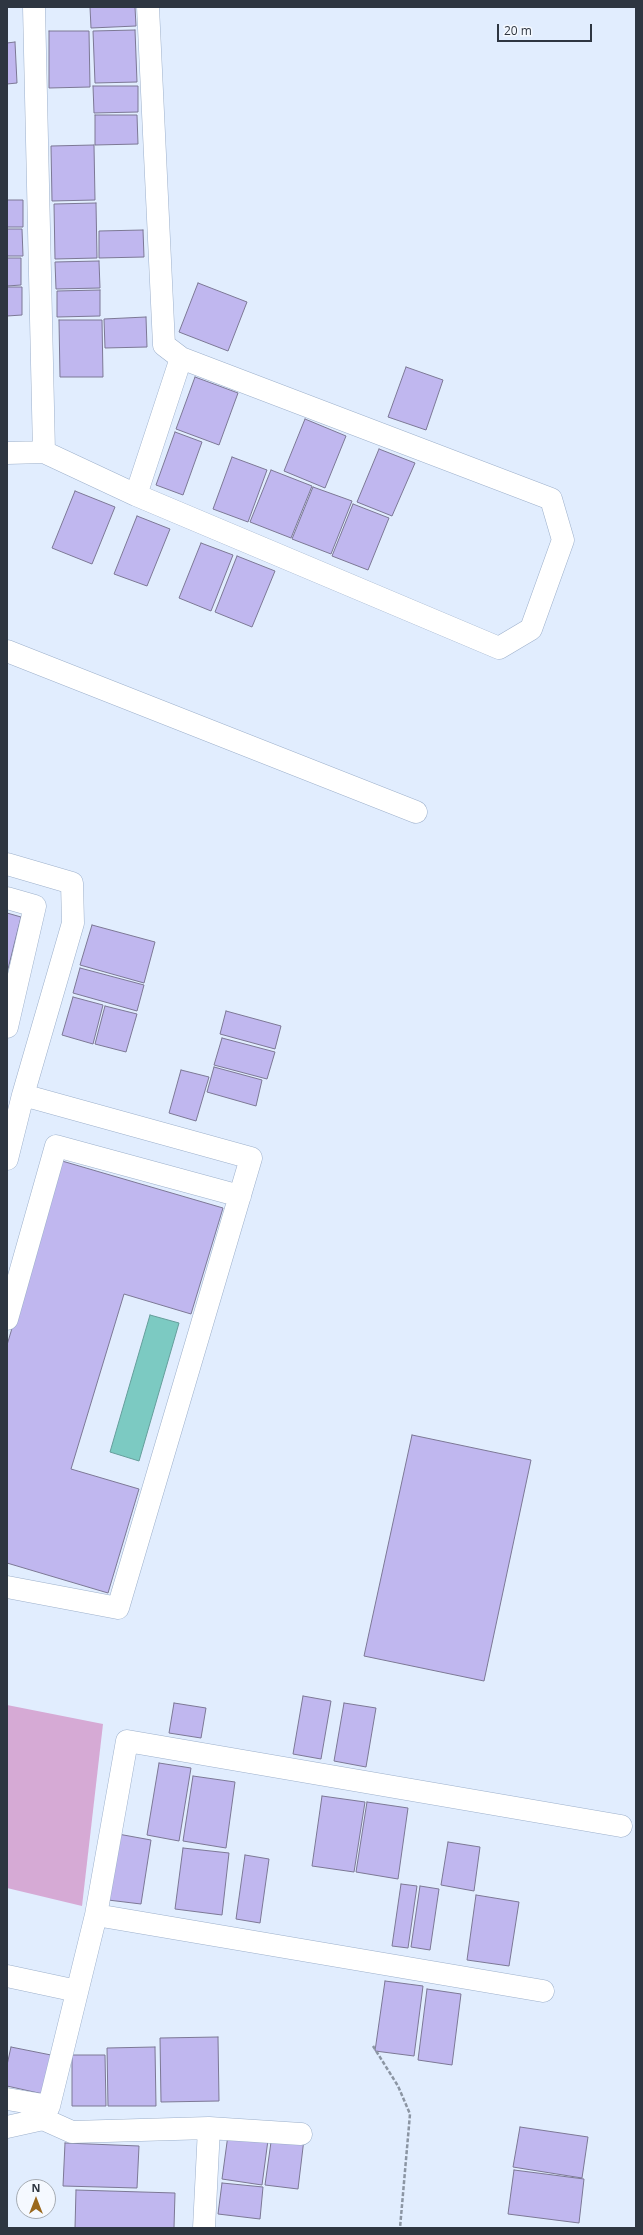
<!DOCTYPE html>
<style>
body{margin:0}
#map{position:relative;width:643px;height:2235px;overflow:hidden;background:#e1edfe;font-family:"Open Sans",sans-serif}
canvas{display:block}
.frame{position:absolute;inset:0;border:8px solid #2e3641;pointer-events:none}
.north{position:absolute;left:16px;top:2179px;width:40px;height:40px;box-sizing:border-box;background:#f5f9ff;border:1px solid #a5abb3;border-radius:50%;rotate:0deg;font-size:11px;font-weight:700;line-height:16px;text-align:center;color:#2e3641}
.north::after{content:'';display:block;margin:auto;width:14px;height:18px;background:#9a681d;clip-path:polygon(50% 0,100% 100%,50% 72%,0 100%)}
.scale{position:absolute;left:497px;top:24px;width:95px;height:18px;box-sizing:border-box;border:2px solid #2e3641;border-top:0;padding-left:5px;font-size:12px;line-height:14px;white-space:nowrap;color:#2e3641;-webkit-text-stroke:3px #f5f9ff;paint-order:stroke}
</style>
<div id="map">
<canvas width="643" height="2235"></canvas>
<div class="frame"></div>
<div class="north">N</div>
<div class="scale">20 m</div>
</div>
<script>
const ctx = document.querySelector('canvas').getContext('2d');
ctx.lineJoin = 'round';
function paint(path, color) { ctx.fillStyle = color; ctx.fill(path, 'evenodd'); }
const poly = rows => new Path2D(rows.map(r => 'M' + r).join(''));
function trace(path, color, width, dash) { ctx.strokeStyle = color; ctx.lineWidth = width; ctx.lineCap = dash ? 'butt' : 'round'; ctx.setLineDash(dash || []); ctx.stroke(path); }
const forest = poly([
 [7,1705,103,1724,82,1906,7,1888]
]);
const water = poly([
 [150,1315,179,1323,139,1461,110,1452,150,1315]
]);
const building = poly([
 [90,7,135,7,136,26,91,28,90,7],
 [135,30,137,82,95,83,93,31,135,30],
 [49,31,89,31,90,87,49,88,49,31],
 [15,42,17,83,7,84,7,43,15,42],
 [93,86,138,86,138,112,94,113,93,86],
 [95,115,137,115,138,144,95,145,95,115],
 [94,145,95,200,52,201,51,146,94,145],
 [7,200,23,200,23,227,7,227,7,200],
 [96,203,97,258,55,259,54,204,96,203],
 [7,229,22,229,23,256,7,256,7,229],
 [143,230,144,257,99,258,99,231,143,230],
 [7,258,21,258,21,285,7,286,7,258],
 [99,261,100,288,56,289,55,262,99,261],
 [198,283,247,302,228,351,179,332,198,283],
 [7,287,22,287,22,315,7,316,7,287],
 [100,290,100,316,57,317,57,291,100,290],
 [146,317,147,347,105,348,104,319,146,317],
 [59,320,102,320,103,377,60,377,59,320],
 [406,367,443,380,426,430,388,417,406,367],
 [195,377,238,393,219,445,176,429,195,377],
 [305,419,346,436,325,488,284,471,305,419],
 [175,432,202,442,183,495,156,485,175,432],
 [379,449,415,463,392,516,357,502,379,449],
 [232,457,267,470,248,522,213,509,232,457],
 [271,470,312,486,291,538,250,522,271,470],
 [313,487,352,501,331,554,292,539,313,487],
 [75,491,115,507,92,564,52,548,75,491],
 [353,504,389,518,368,570,332,556,353,504],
 [137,516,170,529,147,586,114,574,137,516],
 [201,543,233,555,211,611,179,598,201,543],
 [237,556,275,571,252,627,215,612,237,556],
 [7,913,21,917,7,973,7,913],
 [92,925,155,942,144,983,80,965,92,925],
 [80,968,144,985,137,1011,73,993,80,968],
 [73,997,103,1005,93,1044,62,1035,73,997],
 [105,1006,137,1014,126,1052,95,1044,105,1006],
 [226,1011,281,1026,275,1049,220,1034,226,1011],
 [222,1038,275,1052,267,1079,214,1065,222,1038],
 [214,1067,262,1080,256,1106,207,1092,214,1067],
 [181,1070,209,1077,196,1121,169,1113,181,1070],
 [62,1161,223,1208,191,1314,124,1294,71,1469,139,1489,108,1593,7,1563,7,1345,62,1161],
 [412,1435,531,1460,484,1681,364,1656,412,1435],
 [303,1696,331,1701,321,1759,293,1754,303,1696],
 [174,1703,206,1708,201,1738,169,1733,174,1703],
 [344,1703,376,1708,366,1767,334,1761,344,1703],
 [159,1763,191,1768,179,1841,147,1835,159,1763],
 [193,1776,235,1782,226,1848,183,1841,193,1776],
 [322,1796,365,1802,354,1872,312,1866,322,1796],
 [367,1802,408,1808,398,1879,356,1872,367,1802],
 [118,1834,151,1840,141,1904,108,1900,118,1834],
 [448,1842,480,1847,474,1891,441,1885,448,1842],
 [183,1848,229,1853,222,1915,175,1909,183,1848],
 [245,1855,269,1859,260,1923,236,1919,245,1855],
 [401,1884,417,1886,408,1948,392,1946,401,1884],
 [420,1886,439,1889,430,1950,411,1947,420,1886],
 [476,1895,519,1902,509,1966,467,1960,476,1895],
 [385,1981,423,1986,414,2056,375,2051,385,1981],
 [427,1989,461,1994,452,2065,418,2060,427,1989],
 [218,2037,219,2101,161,2102,160,2038,218,2037],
 [11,2047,51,2055,43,2094,7,2086,7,2065,11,2047],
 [155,2047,156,2106,108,2106,107,2048,155,2047],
 [72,2055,105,2055,106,2106,72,2106,72,2055],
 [520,2127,588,2137,582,2178,513,2167,520,2127],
 [228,2135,268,2140,262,2185,222,2179,228,2135],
 [272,2135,304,2139,298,2189,265,2185,272,2135],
 [65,2143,139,2146,137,2188,63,2186,65,2143],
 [514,2170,584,2179,579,2223,508,2214,514,2170],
 [222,2183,263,2187,260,2219,218,2214,222,2183],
 [76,2190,175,2193,174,2228,75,2228,76,2190]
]);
const path = poly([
 [373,2046,398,2086,410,2114,400,2228]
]);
const minor = poly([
 [34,7,44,452],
 [148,7,164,345,181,358,551,499,563,540,531,629,499,648,136,495,181,358],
 [7,453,44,452,136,495],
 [7,651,416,812],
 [7,864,72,883,73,923,23,1095,251,1158,118,1608,7,1587],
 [7,898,35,906,7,1027],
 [7,1159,23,1095],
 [7,1319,56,1146,240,1196],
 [96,1915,543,1991],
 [7,1976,77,1991],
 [7,2099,49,2106],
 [43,2119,49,2106,96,1915,127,1741,621,1826],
 [7,2127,43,2119,72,2132,209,2128,301,2134],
 [204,2228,209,2128]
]);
paint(forest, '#d6aad5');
paint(water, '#7ccac2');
trace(water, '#659e9b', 1);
paint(building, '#c0b7ef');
trace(building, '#7c7895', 1);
trace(minor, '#9db0cb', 23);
trace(path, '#8b95a3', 2.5, [4, 2]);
trace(minor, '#fff', 22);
</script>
